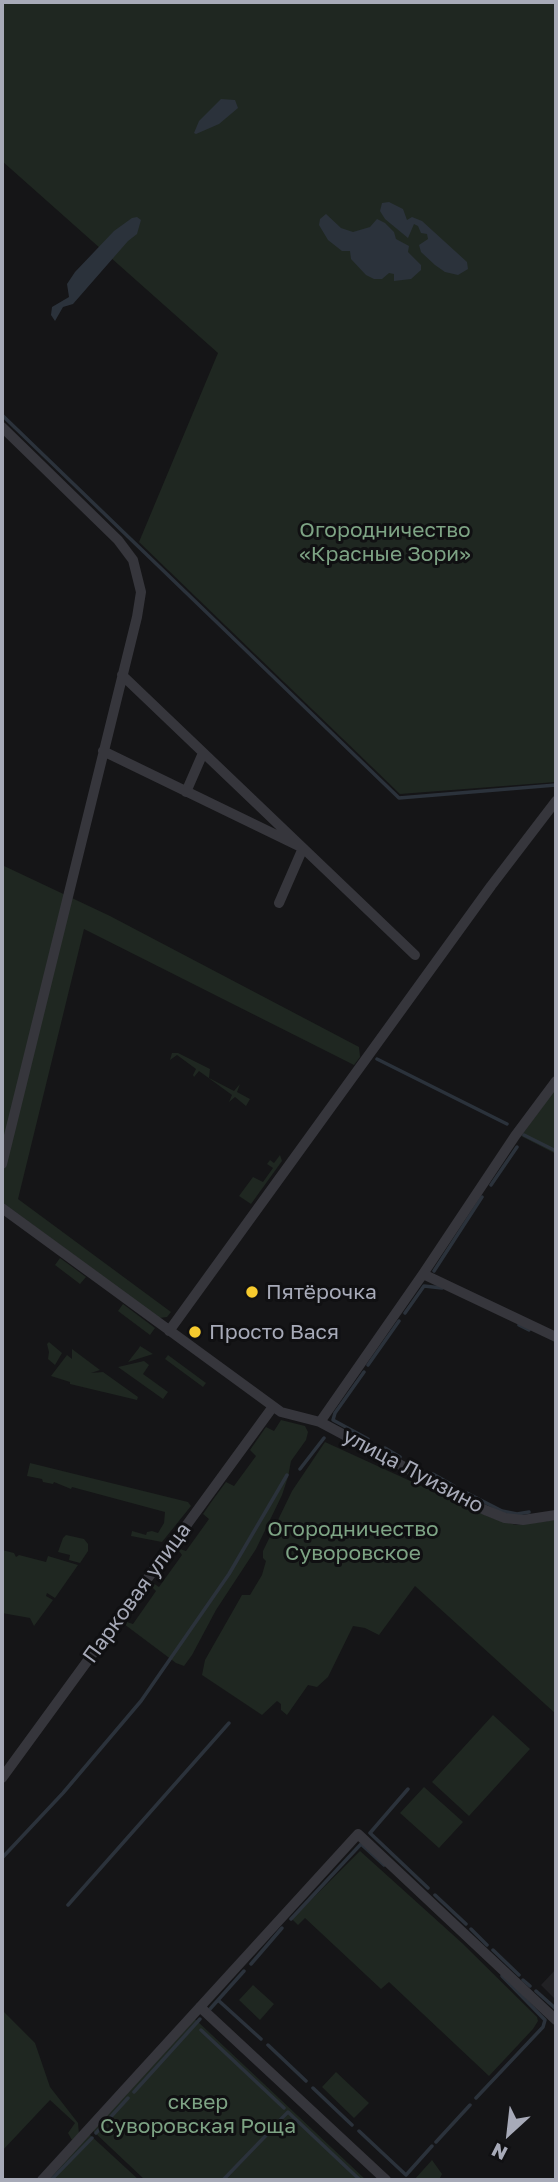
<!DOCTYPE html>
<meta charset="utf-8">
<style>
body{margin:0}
#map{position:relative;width:558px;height:2182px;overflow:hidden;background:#151517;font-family:"Golos Text",sans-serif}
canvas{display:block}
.frame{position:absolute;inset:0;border:4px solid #a7aab8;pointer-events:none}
.north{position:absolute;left:474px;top:2098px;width:70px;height:70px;-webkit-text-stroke:5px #101012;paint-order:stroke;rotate:207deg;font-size:19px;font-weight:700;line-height:28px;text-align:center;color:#a7aab8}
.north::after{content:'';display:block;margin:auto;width:24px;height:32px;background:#a7aab8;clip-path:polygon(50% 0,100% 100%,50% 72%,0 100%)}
</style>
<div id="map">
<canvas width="558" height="2182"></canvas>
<div class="frame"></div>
<div class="north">N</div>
</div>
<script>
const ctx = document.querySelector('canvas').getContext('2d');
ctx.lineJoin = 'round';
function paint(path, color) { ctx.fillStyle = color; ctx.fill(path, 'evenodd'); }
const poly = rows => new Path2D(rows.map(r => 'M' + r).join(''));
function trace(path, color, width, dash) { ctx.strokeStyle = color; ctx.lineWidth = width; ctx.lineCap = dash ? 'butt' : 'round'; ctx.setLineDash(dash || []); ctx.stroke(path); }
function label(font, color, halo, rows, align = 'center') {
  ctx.font = font + ' "Golos Text",sans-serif'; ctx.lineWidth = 6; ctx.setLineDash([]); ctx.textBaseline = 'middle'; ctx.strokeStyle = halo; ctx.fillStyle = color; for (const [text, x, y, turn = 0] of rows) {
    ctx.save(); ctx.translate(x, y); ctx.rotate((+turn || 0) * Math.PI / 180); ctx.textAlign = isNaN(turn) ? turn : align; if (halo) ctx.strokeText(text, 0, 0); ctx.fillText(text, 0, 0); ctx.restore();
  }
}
const built = poly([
 [556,1969,556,2000,541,1985]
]);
const green = poly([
 [2,2,556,2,556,782,400,794,139,542,218,353,2,161],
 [2,865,110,916,359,1047,360,1057,354,1065,84,929,18,1199,171,1312,167,1317,159,1318,2,1202],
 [172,1053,178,1053,210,1069,209,1078,234,1091,240,1084,237,1092,250,1099,246,1106,235,1097,229,1102,232,1095,199,1071,194,1077,193,1075,196,1069,177,1055,170,1060],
 [556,1088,556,1154,521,1136],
 [280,1155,282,1161,251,1204,239,1196,253,1177,263,1182,273,1168,267,1164,270,1160,274,1163],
 [60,1258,86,1277,80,1284,55,1265],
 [123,1304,155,1328,150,1335,118,1311],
 [49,1342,62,1353,55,1365,48,1359,49,1352,47,1344],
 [140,1346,153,1354,128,1362,139,1348],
 [72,1349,100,1370,91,1373,103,1372,138,1397,137,1400,70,1384,70,1382,51,1376,67,1355,72,1359],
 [168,1355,206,1383,203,1387,165,1359],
 [144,1361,149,1365,143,1374,168,1392,163,1399,118,1367],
 [281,1420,305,1426,308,1432,306,1440,291,1461,288,1477,282,1495,256,1549,216,1610,192,1655,184,1666,176,1663,124,1624,124,1621,133,1624,156,1591,150,1585,153,1583,159,1587,182,1555,177,1548,186,1551,209,1519,203,1514,212,1501,226,1482,234,1486,256,1456,250,1450,266,1427,274,1431],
 [325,1442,489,1517,516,1525,556,1520,556,1714,415,1586,379,1635,365,1628,353,1626,328,1677,317,1687,308,1685,287,1715,281,1710,281,1704,277,1701,262,1715,202,1675,205,1660,242,1595,250,1595,262,1575,266,1561,263,1558,263,1551,292,1491],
 [30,1463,188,1502,191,1506,162,1542,131,1536,132,1531,146,1535,147,1532,152,1531,158,1533,164,1523,165,1512,72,1487,71,1489,54,1482,53,1484,43,1482,42,1479,27,1476],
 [66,1535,84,1539,88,1544,88,1551,80,1563,69,1560,70,1555,58,1552,63,1538],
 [2,1550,14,1553,16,1557,19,1555,46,1562,48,1556,78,1565,55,1598,47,1593,46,1596,53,1600,34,1626,30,1618,2,1613],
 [493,1715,530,1749,469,1816,432,1782],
 [424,1787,463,1822,439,1848,400,1813],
 [360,1851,462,1943,537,2017,538,2021,533,2029,489,2076,389,1982,381,1989,305,1918,298,1925,292,1919],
 [253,1985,274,2004,260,2020,239,2000],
 [2,2010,35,2043,50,2087,78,2123,79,2134,72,2140,68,2133,75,2123,50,2100,2,2151],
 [195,2019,366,2180,145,2180,92,2130],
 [336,2072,369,2103,354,2118,322,2087],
 [89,2134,139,2180,47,2180],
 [432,2160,442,2174,439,2180,414,2180]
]);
const water = poly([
 [221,99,235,100,238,108,219,124,196,134,194,133,199,121],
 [389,202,403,209,407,220,412,217,422,221,467,262,468,269,458,275,445,272,435,265,421,252,419,245,428,239,427,234,421,233,418,226,414,224,408,238,385,219,380,211,382,203],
 [326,214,341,228,353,232,370,227,377,219,385,223,394,232,396,239,409,246,408,252,421,265,421,270,411,279,394,281,394,274,389,273,382,279,374,279,366,275,351,259,350,251,342,251,328,240,319,225,320,219],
 [137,217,141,220,137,234,128,241,73,304,63,307,55,321,51,315,52,307,69,297,67,284,75,272,114,231,132,218]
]);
const stream = poly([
 [2,415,399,798,556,785],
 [377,1059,507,1124],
 [524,1135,556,1151],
 [491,1185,517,1147],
 [434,1271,482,1197],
 [405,1313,424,1286,442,1288],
 [519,1325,529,1330],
 [368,1365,399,1321],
 [364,1372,335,1413,333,1420,368,1439],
 [385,1448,400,1457],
 [300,1469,324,1438],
 [433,1474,454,1486],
 [465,1492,502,1511,517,1514,529,1512],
 [408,1789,370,1833,428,1888],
 [2,1858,63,1793,141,1701,229,1574,287,1475],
 [435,1895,466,1924],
 [68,1905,229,1723],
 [291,1919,361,1844,384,1865],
 [471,1929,487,1945],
 [493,1950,519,1975],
 [251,1964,282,1928],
 [523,1980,530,1986],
 [536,1991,555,2008],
 [218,2000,261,2039],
 [210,2009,244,1971],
 [201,2030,284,2108],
 [268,2045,306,2081],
 [313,2088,352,2125],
 [134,2092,200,2019],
 [476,2098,543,2027,545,2020,502,1976],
 [280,2120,288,2112,360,2180],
 [359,2131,406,2175,432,2146],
 [96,2133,128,2098],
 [436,2142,470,2105],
 [51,2180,92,2138],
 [223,2180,278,2123]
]);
const minor = poly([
 [2,427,118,540,133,560,141,592,137,617,2,1164],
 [122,675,415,955],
 [103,751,303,848,279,903],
 [186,792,203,753],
 [2,1208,281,1412,320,1422,485,1510,505,1518,523,1520,556,1515],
 [423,1274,556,1337],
 [169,1331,491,886,556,801],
 [320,1422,423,1274,515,1136,556,1081],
 [2,1778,272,1408],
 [200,2007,386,2180],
 [42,2180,358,1834,556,2020]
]);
const markers = [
 [252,1292,7,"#f6ca2e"],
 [195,1332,7,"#f6ca2e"]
];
const parkNames = [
 ["Огородничество",385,530],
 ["«Красные Зори»",385,554],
 ["Огородничество",353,1529],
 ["Суворовское",353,1553],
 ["сквер",198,2102],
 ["Суворовская Роща",198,2126]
];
const poiNames = [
 ["Пятёрочка",266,1292],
 ["Просто Вася",209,1332]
];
const streetNames = [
 ["улица Луизино",413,1471,28],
 ["Парковая улица",137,1593,-54]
];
paint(built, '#212124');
paint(green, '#1f2721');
paint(water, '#2b323b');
trace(stream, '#2b323b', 3.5);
trace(minor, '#36363c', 10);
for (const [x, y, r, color] of markers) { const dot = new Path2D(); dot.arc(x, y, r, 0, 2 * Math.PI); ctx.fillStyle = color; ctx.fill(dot); trace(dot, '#101012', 2.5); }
label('21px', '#7da384', '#101012', parkNames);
label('21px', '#a7aab8', '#101012', poiNames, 'left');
label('21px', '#a7aab8', '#101012', streetNames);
</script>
